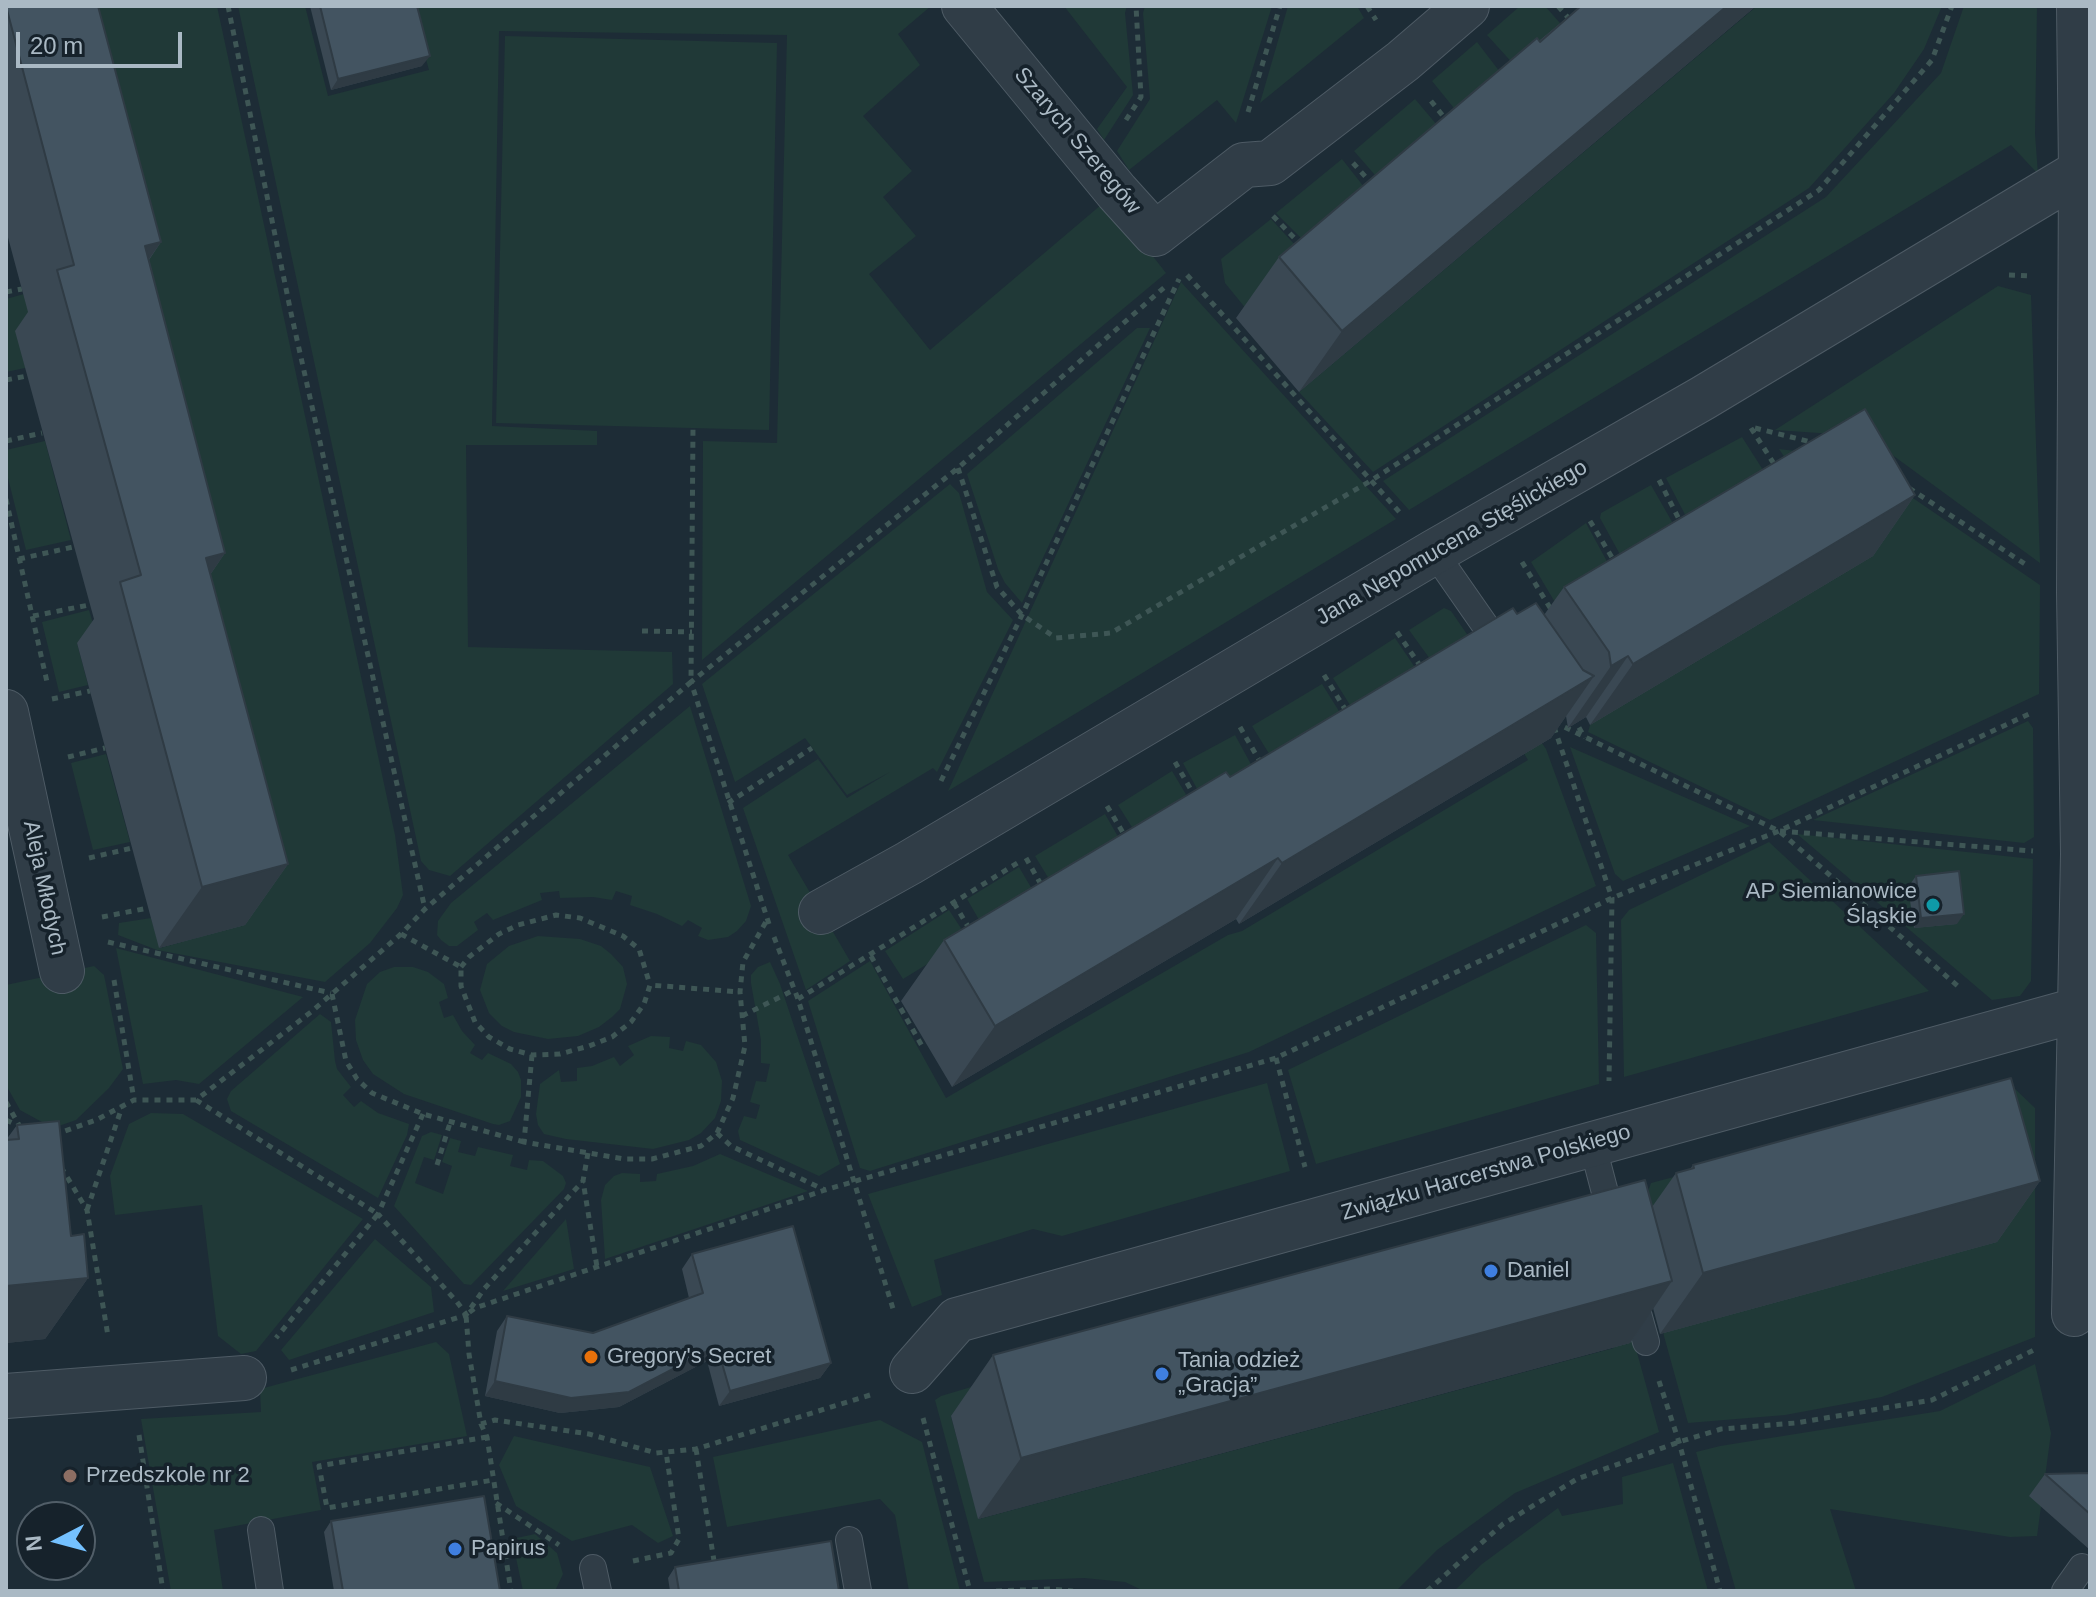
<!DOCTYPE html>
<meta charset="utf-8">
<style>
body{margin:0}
#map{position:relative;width:2096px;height:1597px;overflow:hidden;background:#1d2c36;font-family:Helvetica,sans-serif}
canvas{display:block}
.frame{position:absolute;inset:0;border:8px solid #aab9c4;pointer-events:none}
.north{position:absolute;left:16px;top:1501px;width:80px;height:80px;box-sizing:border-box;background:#16222b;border:2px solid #515e68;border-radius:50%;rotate:264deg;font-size:22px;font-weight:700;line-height:32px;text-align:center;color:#aab9c4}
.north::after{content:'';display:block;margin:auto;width:28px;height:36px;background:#74c1ff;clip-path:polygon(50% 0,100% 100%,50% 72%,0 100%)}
.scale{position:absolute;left:16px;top:32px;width:166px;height:36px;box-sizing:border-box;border:4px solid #aab9c4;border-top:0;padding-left:10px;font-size:24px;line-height:28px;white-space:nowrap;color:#aab9c4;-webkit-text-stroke:6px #16222b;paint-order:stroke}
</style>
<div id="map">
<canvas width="2096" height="1597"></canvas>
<div class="frame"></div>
<div class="north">N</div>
<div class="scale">20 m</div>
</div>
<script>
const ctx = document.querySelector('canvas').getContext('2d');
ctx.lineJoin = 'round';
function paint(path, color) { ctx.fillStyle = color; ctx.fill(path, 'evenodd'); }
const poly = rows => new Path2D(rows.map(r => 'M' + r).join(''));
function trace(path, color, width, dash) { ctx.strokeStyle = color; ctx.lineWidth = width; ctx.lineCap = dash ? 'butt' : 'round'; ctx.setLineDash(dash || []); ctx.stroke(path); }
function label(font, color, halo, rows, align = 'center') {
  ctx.font = font + ' Helvetica,sans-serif'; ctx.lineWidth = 7; ctx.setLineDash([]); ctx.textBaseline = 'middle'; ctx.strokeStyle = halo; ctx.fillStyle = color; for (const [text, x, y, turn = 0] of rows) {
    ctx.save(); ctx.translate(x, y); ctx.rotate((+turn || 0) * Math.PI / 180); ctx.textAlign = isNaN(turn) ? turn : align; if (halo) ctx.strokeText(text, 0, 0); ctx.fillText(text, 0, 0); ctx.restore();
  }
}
const green = poly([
 [38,6,217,6,395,835,403,895,397,908,370,943,325,982,157,950,118,935,119,923,151,918,160,948,245,924],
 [238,6,305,6,328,96,429,70,411,6,931,6,898,34,920,65,863,116,912,171,883,197,916,236,869,274,930,350,1108,199,1166,273,702,660,703,441,777,443,787,35,499,31,492,426,597,431,597,445,466,445,468,647,672,652,673,684,450,876,429,870,421,861],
 [1064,6,1127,6,1125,13,1133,95,1104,140,1097,129,1127,87],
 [1145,6,1272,6,1236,123,1217,100,1129,170,1117,151,1150,99,1143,13],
 [1288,6,1357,6,1364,18,1260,103],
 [1520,6,1545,6,1573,38,1526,78,1487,35],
 [1757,6,1942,6,1924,49,1894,93,1809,188,1373,472,1299,392],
 [1964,6,2037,6,2035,134,2038,174,2011,145,1409,510,1383,481,1826,197,1941,73],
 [505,36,777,43,769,430,496,423],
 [1477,42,1513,89,1466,123,1432,81],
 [1415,99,1448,138,1388,190,1354,151],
 [1342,159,1375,201,1315,252,1276,213],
 [1271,219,1307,258,1247,310,1225,283,1221,259],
 [1181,282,1396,519,948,791],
 [1998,286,2031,295,2040,563,1880,446,1834,434,1775,430],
 [24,294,33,327,25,368,6,372,6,299],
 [1137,328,1150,328,1022,603,1005,583,998,569,967,474],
 [1742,437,1779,495,1693,530,1666,478],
 [45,441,71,540,26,550,6,470,6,450],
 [1779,449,1837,456,1907,494,2040,585,2039,694,1770,820,1588,732,1590,725,1801,482],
 [950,484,959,493,987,592,1013,620,937,772,933,768,788,855,850,961,806,990,743,808,818,759,847,798,890,772,847,795,805,738,735,782,702,684],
 [1651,485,1687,548,1634,580,1600,518,1601,513],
 [1586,523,1621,587,1559,609,1531,562],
 [1444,608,1451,611,1546,749,1596,886,1249,1052,870,1171,860,1168,808,1001,870,961,946,1098,1228,935,1242,931,1528,760,1470,666,1446,681,1409,630],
 [89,610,97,637,77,643,88,685,59,692,42,622],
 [1395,638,1429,688,1365,729,1333,678],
 [1322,684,1354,735,1284,778,1252,726],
 [690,706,751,906,746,921,737,931,728,937,708,940,698,936,702,928,688,920,682,926,657,914,630,905,632,896,616,891,612,900,593,897,560,898,559,891,540,893,542,900,493,920,487,913,474,922,478,930,457,946,449,946,441,940,437,935,438,921,451,903],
 [2028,721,2033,728,2034,837,2024,843,1813,820],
 [1235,735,1265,790,1213,818,1183,763],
 [1570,747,1750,826,1623,881,1615,874],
 [106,754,130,842,93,850,71,763],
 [1172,771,1200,818,1147,851,1118,805],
 [1105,814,1132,861,1055,889,1035,856],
 [1797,834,2033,859,2031,981,2020,996,1992,1000],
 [1769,842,1929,991,1624,1077,1621,920,1629,910],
 [1019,867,1046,913,993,944,967,899],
 [949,910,976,951,934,960,903,979,885,951],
 [1586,925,1596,933,1599,1084,1316,1164,1288,1070],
 [538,936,580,939,601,946,611,954,623,967,627,984,620,1009,612,1017,599,1027,578,1036,548,1039,514,1032,502,1026,489,1013,480,990,487,964,509,946],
 [116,948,303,997,199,1084,176,1080,143,1084],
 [770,962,780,984,840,1164,819,1176,740,1140,738,1131,744,1116,756,1119,760,1105,750,1102,756,1081,766,1082,770,1064,761,1063,761,1040,751,983,751,975,758,967],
 [94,966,104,975,123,1069,109,1088,76,1120,53,1128,20,1110,6,1085,6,985],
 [394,967,413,967,428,972,444,984,448,998,439,1002,444,1018,453,1015,462,1031,475,1045,470,1053,482,1060,488,1053,511,1064,518,1072,521,1080,521,1097,510,1121,499,1125,493,1124,404,1094,373,1074,363,1060,356,1040,355,1020,367,984,380,972],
 [320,1014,331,1022,335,1061,337,1069,351,1087,343,1095,354,1107,361,1101,378,1113,409,1124,407,1135,378,1198,231,1111,227,1099,231,1091],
 [651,1036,670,1037,669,1048,683,1051,686,1041,701,1045,716,1062,722,1081,721,1101,715,1118,701,1133,689,1140,653,1149,566,1139,544,1134,538,1125,536,1114,540,1084,559,1070,561,1082,577,1081,577,1068,592,1066,614,1057,620,1066,634,1055,628,1046],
 [1267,1083,1290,1171,1062,1236,1033,1229,934,1260,942,1295,912,1307,868,1194],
 [2013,1087,2035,1108,2035,1337,1882,1397,1785,1415,1688,1423,1664,1336,1640,1214,1651,1183],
 [151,1113,183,1114,363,1219,256,1351,241,1354,218,1336,202,1205,115,1215,110,1176,129,1124],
 [431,1132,442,1135,434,1160,424,1157,415,1183,443,1194,452,1166,442,1162,450,1138,461,1141,458,1152,475,1156,478,1147,513,1155,510,1166,527,1170,529,1160,543,1161,563,1176,566,1183,564,1189,471,1285,464,1284,394,1206,422,1136],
 [720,1154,808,1191,605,1259,601,1200,605,1185,614,1176,622,1173,640,1174,640,1182,656,1181,657,1174,693,1166],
 [566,1219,574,1269,503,1291],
 [1605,1237,1659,1432,1515,1493,1437,1550,1396,1591,1144,1591,1125,1582,1084,1578,984,1582,935,1400,941,1396,1015,1374,951,1417,979,1519,1614,1348,1587,1245],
 [375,1239,431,1287,434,1312,289,1360,281,1350],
 [436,1342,449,1354,467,1436,312,1462,321,1510,214,1530,223,1591,171,1591,141,1419,261,1412,260,1389],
 [2035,1364,2051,1433,2037,1536,2010,1537,1830,1509,1856,1591,1736,1591,1696,1452,1720,1446,1940,1411],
 [880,1420,922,1442,960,1591,909,1591,895,1515,880,1499,727,1527,713,1457],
 [514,1436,650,1467,673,1536,658,1543,632,1525,572,1541,516,1506,499,1465],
 [1673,1463,1708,1591,1454,1591,1482,1564,1558,1508,1562,1516,1623,1504,1622,1477],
 [535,1534,557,1553,563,1574,555,1591,523,1591,512,1539]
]);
const path = poly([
 [228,6,291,313,425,909],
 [1367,6,1376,20],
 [1558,6,1572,22],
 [1431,101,1447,121],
 [1248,112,1280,6],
 [1126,120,1141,97,1136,6],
 [1353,163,1373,185],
 [1273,216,1302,246],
 [1187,275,1402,515],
 [2009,275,2031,276],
 [6,292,22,289],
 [6,380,27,376],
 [1751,428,1776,467],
 [1755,428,1815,443],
 [6,441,42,433],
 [958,468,997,587,1022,615,1056,638,1111,633,1372,480,1819,190,1932,60,1952,6],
 [1659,480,1682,525],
 [1909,488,2028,566],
 [6,499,47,682],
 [1590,521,1616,564],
 [19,559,73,547],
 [1522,562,1552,611],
 [33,616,89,605],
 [642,631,692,632],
 [1397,632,1421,667],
 [1324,675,1348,714],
 [52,699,90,691],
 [1573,717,1585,738],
 [1554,722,1779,831,1960,988],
 [1240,727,1262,765],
 [1554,727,1612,898,1609,1081],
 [68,757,105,748],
 [1175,762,1194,795],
 [941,781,1022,615,1179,279],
 [728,803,812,748],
 [1107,806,1125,836],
 [1780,831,2033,851],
 [89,858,132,848],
 [1026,858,1043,888],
 [954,903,970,930],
 [102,917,148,908],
 [769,924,691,682,958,468,1167,285],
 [401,934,461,967,461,986,475,1022,489,1037,510,1049,532,1055,560,1054,589,1046,612,1037,631,1022,644,1004,650,985,740,992],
 [774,937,798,999,894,1312],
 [108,942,331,993],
 [871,956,922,1046],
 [461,967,469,957,499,934,518,925,556,915,580,918,623,936,639,949,650,985],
 [114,980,134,1100],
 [332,994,346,1061,357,1079,372,1093,423,1114,524,1142],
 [798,999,1019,862],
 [742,1016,794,990],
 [532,1055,524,1142,624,1159,652,1159,701,1146,717,1133,733,1098,745,1046,740,992,743,962,767,920],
 [1276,1058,1305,1167],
 [196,1100,378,1214,276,1338],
 [6,1102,19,1125],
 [423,1114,378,1214,457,1302,466,1314],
 [6,1120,23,1128],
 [717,1133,731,1146,825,1190],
 [54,1135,96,1120,134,1100,196,1100,311,1012,401,934,425,909,691,682,693,427],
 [588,1153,583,1181,597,1267],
 [437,1165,450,1123],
 [61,1167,87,1210,108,1336],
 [87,1210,122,1107],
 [291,1370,466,1315,484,1289,583,1181],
 [1659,1381,1679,1442,1720,1591],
 [870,1395,696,1449,656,1453,589,1434,495,1420,481,1424,469,1354,466,1315,475,1308,825,1190,1276,1058,1612,898,1779,831,2029,714],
 [923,1418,970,1591],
 [481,1424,487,1437,511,1591],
 [139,1435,163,1591],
 [487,1437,319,1466,327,1508,493,1480],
 [696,1449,715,1567],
 [496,1503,559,1545],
 [633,1561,671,1553,679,1539,666,1452],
 [996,1591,1050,1589,1073,1591],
 [1427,1591,1503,1524,1577,1479,1679,1442,1721,1429,1796,1423,1932,1400,2038,1348]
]);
const lane = poly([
 [1434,552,1505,654],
 [1592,1143,1613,1223],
 [1632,1292,1646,1342],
 [261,1530,270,1591],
 [849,1540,858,1591],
 [593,1568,598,1591],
 [2065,1591,2082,1567]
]);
const street = poly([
 [964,6,1117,192,1155,234,1244,165,1270,163,1403,61,1467,6],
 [6,712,62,971],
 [821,912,909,863,1434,552,1703,398,2081,171],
 [2074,1314,2083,854,2079,592,2081,171,2079,6],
 [912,1371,957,1320,2081,1009],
 [6,1396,244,1378]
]);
const wall = poly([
 [6,6,161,242,149,260,225,553,210,575,288,864,245,925,159,948,77,643,94,619,15,331,28,312,6,230],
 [310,6,417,6,422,66,331,90],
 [1581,6,1756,6,1299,392,1236,318,1279,257],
 [1915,495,1873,556,1590,725,1586,717,1568,728,1566,716,1551,738,1239,924,1236,919,952,1087,901,1001,944,940,1517,614,1544,615,1564,587],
 [1916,876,1957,924,1914,928,1908,887],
 [17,1125,71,1236,88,1278,45,1339,6,1343,6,1140],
 [1693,1165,2040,1181,1997,1242,1660,1334,1653,1308,1630,1343,978,1519,951,1416,993,1355,1652,1207,1676,1173,1690,1169],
 [692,1254,831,1363,820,1378,719,1406,707,1361,619,1407,560,1413,485,1396,497,1331,507,1316,593,1333,689,1298,682,1269],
 [2090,1473,2090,1550,2029,1496,2045,1474],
 [331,1521,500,1591,334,1591,324,1532],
 [675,1567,839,1591,670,1591,668,1578]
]);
const shadedWall = poly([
 [1727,6,1756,6,1299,392,1342,331],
 [430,56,422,66,331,90,338,79],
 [161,242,118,303,145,246],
 [1915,495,1873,556,1590,725,1633,664],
 [225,553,183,614,206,558],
 [1628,656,1586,717,1568,728,1611,666],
 [1594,676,1551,738,1239,924,1282,863],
 [1278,858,1236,919,952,1087,995,1026],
 [288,864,245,925,159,948,202,887],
 [1964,914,1957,924,1914,928,1921,918],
 [2040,1181,1997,1242,1660,1334,1703,1273],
 [88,1278,45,1339,6,1343,6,1286],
 [1672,1281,1630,1343,978,1519,1021,1458],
 [717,1346,707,1361,619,1407,560,1413,485,1396,495,1381],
 [831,1363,820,1378,719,1406,730,1391]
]);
const building = poly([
 [6,6,98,6,161,242,145,246,225,553,206,558,288,864,202,887,120,582,141,575,57,270,74,265,6,6],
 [320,6,417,6,430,56,338,79,320,6],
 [1581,6,1727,6,1342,331,1279,257,1537,38,1540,42,1581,6],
 [1865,409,1915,495,1633,664,1628,656,1611,666,1609,652,1564,587,1865,409],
 [1536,603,1583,670,1594,676,1282,863,1278,858,995,1026,944,940,1226,772,1230,777,1513,608,1517,614,1536,603],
 [1959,871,1964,914,1921,918,1916,876,1959,871],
 [2011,1078,2040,1181,1703,1273,1676,1173,1694,1168,1693,1165,2011,1078],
 [59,1121,71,1236,84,1234,88,1278,6,1286,6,1140,19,1139,17,1125,59,1121],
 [1645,1180,1672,1281,1021,1458,993,1355,1645,1180],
 [793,1226,831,1363,730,1391,717,1346,629,1392,571,1398,495,1381,507,1316,593,1333,703,1293,692,1254,793,1226],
 [2090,1473,2090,1514,2045,1474,2090,1473],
 [484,1496,500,1591,343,1591,331,1521,484,1496],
 [831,1541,839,1591,679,1591,675,1567,831,1541]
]);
const markers = [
 [1933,905,8,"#0f9aa8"],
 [1491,1271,8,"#3f7fe0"],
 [591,1357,8,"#e8710a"],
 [1162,1374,8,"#3f7fe0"],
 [70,1476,8,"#8d6e63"],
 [455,1549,8,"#3f7fe0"]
];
const streetNames = [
 ["Szarych Szeregów",1077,141,50],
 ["Jana Nepomucena Stęślickiego",1452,543,-30],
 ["Aleja Młodych",44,888,78],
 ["Związku Harcerstwa Polskiego",1486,1173,-16]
];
const poiNames = [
 ["AP Siemianowice",1917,892,"right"],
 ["Śląskie",1917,917,"right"],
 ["Daniel",1507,1271],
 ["Gregory's Secret",607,1357],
 ["Tania odzież",1178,1361],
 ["„Gracja”",1178,1386],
 ["Przedszkole nr 2",86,1476],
 ["Papirus",471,1549]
];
paint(green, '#203937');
trace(lane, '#4e5b65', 28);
trace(street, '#4e5b65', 46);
trace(path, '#3e5655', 5, [6, 6]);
trace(lane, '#303d47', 26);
trace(street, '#303d47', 44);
paint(wall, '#3a4853');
paint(shadedWall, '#2f3b44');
paint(building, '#435461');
trace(building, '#2f3b44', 2);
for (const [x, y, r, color] of markers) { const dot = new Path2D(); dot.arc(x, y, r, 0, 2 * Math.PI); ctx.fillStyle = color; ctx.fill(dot); trace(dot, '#16222b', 3); }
label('22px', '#aab9c4', '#16222b', streetNames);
label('22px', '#aab9c4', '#16222b', poiNames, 'left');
</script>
